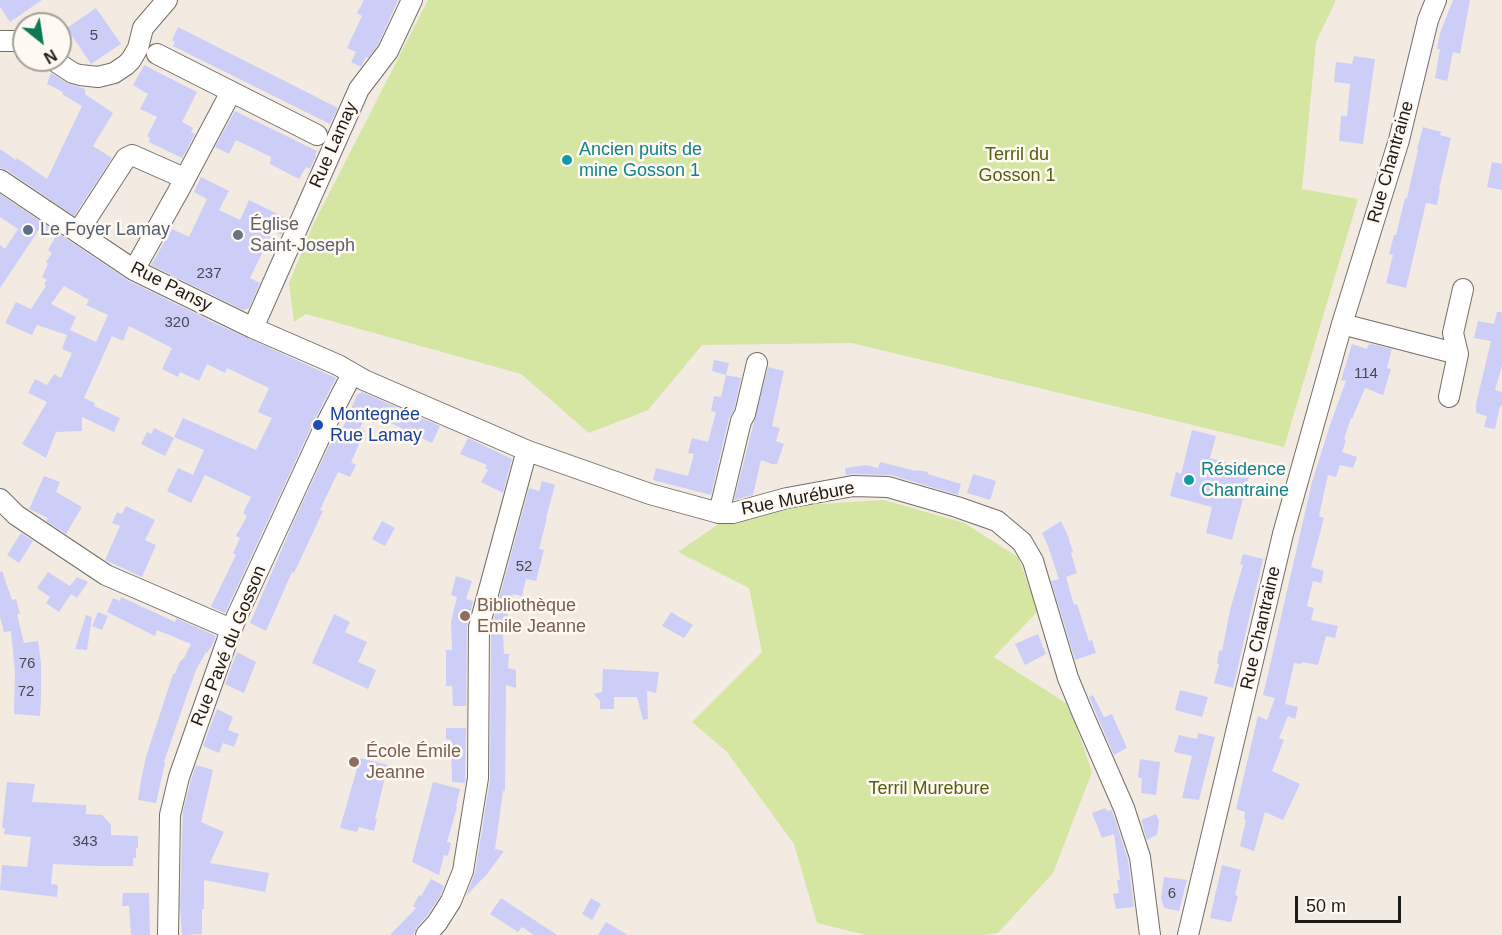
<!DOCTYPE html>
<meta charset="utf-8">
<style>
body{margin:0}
#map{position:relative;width:1502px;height:935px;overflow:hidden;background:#f3ebe2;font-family:Arial,sans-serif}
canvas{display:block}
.north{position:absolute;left:12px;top:12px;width:60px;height:60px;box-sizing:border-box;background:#fff9f1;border:2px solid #a5a09a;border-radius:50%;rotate:150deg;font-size:16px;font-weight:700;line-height:24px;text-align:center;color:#1d1b18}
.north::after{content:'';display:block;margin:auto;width:21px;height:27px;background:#0c7a55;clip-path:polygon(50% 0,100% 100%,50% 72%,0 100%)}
.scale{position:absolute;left:1295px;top:896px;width:106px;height:27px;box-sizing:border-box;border:3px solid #1d1b18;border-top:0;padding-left:8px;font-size:18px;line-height:21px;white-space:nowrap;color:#1d1b18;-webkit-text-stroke:4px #fff9f1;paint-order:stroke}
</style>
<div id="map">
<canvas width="1502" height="935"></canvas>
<div class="north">N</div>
<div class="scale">50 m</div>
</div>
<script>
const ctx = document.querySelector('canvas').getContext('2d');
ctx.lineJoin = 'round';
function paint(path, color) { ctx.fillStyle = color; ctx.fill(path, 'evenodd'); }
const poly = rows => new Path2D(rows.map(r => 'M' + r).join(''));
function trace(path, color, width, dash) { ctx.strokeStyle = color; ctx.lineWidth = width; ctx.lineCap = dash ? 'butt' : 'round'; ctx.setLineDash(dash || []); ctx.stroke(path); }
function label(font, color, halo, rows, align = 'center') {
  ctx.font = font + ' Arial,sans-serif'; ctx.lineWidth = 5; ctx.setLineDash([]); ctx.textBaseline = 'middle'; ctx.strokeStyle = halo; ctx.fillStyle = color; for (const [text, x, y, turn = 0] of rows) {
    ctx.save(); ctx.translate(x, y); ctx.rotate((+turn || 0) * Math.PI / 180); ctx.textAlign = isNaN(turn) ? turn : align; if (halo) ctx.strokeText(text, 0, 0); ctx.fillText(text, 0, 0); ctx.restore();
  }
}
const green = poly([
 [428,0,1336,0,1316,42,1302,189,1358,199,1284,447,852,343,702,345,648,410,589,433,521,374,306,314,294,322,289,283,314,223],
 [884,500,964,523,1018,557,1038,611,994,657,1069,705,1092,772,1053,873,998,933,983,935,866,935,817,923,794,844,727,752,692,722,762,652,749,588,678,552,723,521,785,506]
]);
const building = poly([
 [0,0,42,0,10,22,0,7],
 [364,0,398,0,378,45,368,58,366,57,361,67,351,62,356,52,347,48,362,16,357,13],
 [1453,0,1470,0,1460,54,1453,52,1447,81,1435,78,1440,49,1437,49,1440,33],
 [96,8,121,44,91,64,67,28],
 [178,27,338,108,330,124,173,46,175,42,172,40],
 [1354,56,1375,59,1363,144,1339,141,1341,116,1347,116,1350,84,1334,82,1336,62,1352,64],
 [144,65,197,92,182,122,193,128,191,132,195,134,182,158,149,142,150,138,147,136,157,117,140,109,148,94,133,85],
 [51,73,67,83,85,89,85,94,113,113,93,146,112,158,74,216,7,170,0,168,0,149,16,160,17,158,47,179,82,106,62,94,63,92,47,84],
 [235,111,317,151,315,155,316,156,310,169,306,167,299,179,270,164,271,157,236,140,229,154,215,147],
 [1423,127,1441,132,1440,135,1451,138,1439,189,1440,189,1437,205,1426,203,1406,288,1386,283,1393,255,1389,254,1394,235,1396,235,1405,198,1407,198,1418,150,1417,149],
 [1492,162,1502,164,1502,190,1487,187],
 [201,177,229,191,219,210,240,220,249,200,288,219,281,235,273,231,250,278,260,283,249,308,243,310,151,265,172,229,189,237,207,199,194,192],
 [0,194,129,281,209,320,208,320,336,378,313,423,225,613,213,608,211,606,236,555,233,553,240,538,236,536,247,516,243,513,251,497,205,475,191,503,167,491,178,468,193,475,204,450,174,437,183,418,256,450,272,418,258,412,269,388,227,368,225,373,207,364,199,381,180,372,178,377,162,369,172,348,129,326,123,341,112,336,84,398,95,403,94,406,120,418,114,432,82,417,82,431,56,432,46,458,22,444,47,402,28,393,35,379,47,385,54,374,61,378,72,353,62,349,67,335,37,325,32,335,5,323,16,302,31,309,46,286,44,284,47,280,42,277,48,264,46,262,52,253,48,250,55,237,40,228,0,288,0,245,5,249,18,229,0,217],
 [64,286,89,300,86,305,108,315,96,342,70,330,76,317,51,304],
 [1497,312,1502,312,1502,366,1495,390,1502,392,1502,406,1500,406,1495,429,1484,427,1487,416,1476,413,1476,404,1491,341,1474,338,1478,321,1494,324],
 [1352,344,1367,349,1368,345,1371,344,1392,349,1387,368,1391,369,1383,395,1365,388,1352,419,1351,418,1344,439,1346,440,1342,452,1357,457,1353,468,1340,465,1336,477,1328,475,1319,516,1324,518,1311,567,1324,571,1321,583,1313,581,1307,606,1314,608,1311,620,1338,626,1335,638,1326,636,1318,665,1302,662,1301,664,1294,663,1285,704,1298,707,1295,719,1288,716,1279,738,1284,740,1272,771,1300,784,1283,820,1265,812,1254,851,1240,846,1246,820,1244,819,1245,812,1236,809,1258,716,1267,720,1275,698,1263,695,1265,687,1312,482,1331,422,1346,381,1341,380],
 [714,360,729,363,726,375,741,378,734,410,729,418,711,495,653,480,656,468,688,476,694,454,688,453,692,438,708,442,716,412,711,411,714,396,721,397,726,375,712,371],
 [768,367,784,371,772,426,780,428,776,441,784,444,777,464,772,464,761,460,753,495,734,500],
 [362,392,440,426,432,443,368,412,360,428,365,431,351,462,356,465,350,477,338,472,320,510,323,511,294,573,292,572,266,631,250,623,294,521,333,437,338,439,357,395],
 [154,428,174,438,165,456,141,444,147,432,151,434],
 [1192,430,1216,436,1210,458,1251,469,1232,540,1206,533,1212,507,1170,496,1176,472,1181,474],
 [468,438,512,459,503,493,481,482,488,470,485,468,487,465,460,454],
 [880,462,916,471,917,470,928,472,928,474,961,484,958,495,891,475,853,474,846,475,845,468,866,465,878,468],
 [973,474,996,481,990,500,967,493],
 [44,476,60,482,56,492,82,507,66,534,46,521,48,518,29,509],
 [542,481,555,485,546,518,547,518,539,549,544,550,536,581,526,579,522,596,513,594,503,633,504,654,509,654,508,668,516,670,516,688,506,685,505,791,503,791,495,849,504,851,487,874,466,896,475,873,490,780,491,629,529,488,539,491],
 [126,506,155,520,145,540,156,545,142,577,105,560,120,526,112,523,117,512,122,514],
 [382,521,395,528,385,546,372,539],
 [1061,521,1068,536,1073,552,1071,553,1077,573,1066,577,1074,605,1077,604,1089,641,1092,640,1096,653,1075,660,1051,581,1059,579,1048,546,1042,533],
 [21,533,33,541,19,563,7,555],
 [1243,554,1263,559,1233,688,1214,683,1219,664,1217,664,1219,650,1222,651,1230,610,1243,565,1240,564],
 [2,571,12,600,16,599,20,614,17,614,24,643,38,641,41,663,41,697,40,716,14,714,15,672,11,631,4,632,0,617,0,572],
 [48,572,70,586,77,577,88,582,77,598,71,594,59,612,46,603,50,597,37,588],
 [456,576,472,581,466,599,473,601,467,627,466,706,453,706,452,686,446,686,446,650,452,650,451,622,457,597,451,595],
 [121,597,175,622,176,618,216,636,211,647,207,653,206,652,196,670,187,695,164,762,165,763,156,803,138,800,141,780,146,757,173,674,175,674,180,661,184,658,191,644,157,630,155,636,107,612,113,598,120,601],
 [98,612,108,616,102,630,92,626],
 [671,612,693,625,684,638,662,626],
 [334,614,350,622,345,632,367,642,358,662,376,670,368,689,312,663],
 [86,615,92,617,87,650,75,649],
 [1038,634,1046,654,1025,665,1015,644],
 [237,652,256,662,244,693,225,684],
 [603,669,659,672,656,693,647,691,648,719,643,720,637,697,614,697,614,709,600,709,600,701,594,694,602,692],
 [1180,690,1208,697,1202,717,1175,710],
 [1093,695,1104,717,1112,714,1127,748,1114,755,1089,697],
 [217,709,233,717,228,730,239,734,234,747,223,743,219,753,203,746],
 [446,728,466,728,465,783,452,782,451,740,446,739],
 [1198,733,1215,737,1199,800,1182,798,1192,756,1174,752,1179,735,1197,739],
 [360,758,388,765,375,819,377,819,374,831,359,827,357,832,340,828],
 [1140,759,1160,762,1156,795,1141,793,1142,778,1138,778],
 [196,765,213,770,201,822,224,832,210,863,269,873,265,892,204,880,204,909,202,909,202,934,182,935,180,908,183,811,191,780],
 [7,782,35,784,32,802,86,805,86,814,102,815,111,825,111,835,138,836,138,848,136,848,136,858,133,858,133,866,98,866,53,864,51,884,58,885,57,897,0,890,2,865,27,867,31,837,4,834,5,828,2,828],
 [433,782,460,789,456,806,457,807,447,842,451,843,448,856,444,855,439,875,412,862],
 [1105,808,1107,811,1112,810,1128,860,1134,907,1116,909,1113,894,1119,893,1117,880,1120,880,1114,834,1102,838,1092,813],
 [1156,814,1159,821,1157,835,1147,840,1141,820],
 [1222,865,1241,870,1235,895,1238,896,1231,922,1210,918],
 [1164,877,1187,880,1179,911,1164,908,1161,898],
 [431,879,444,886,440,896,427,916,417,927,413,935,390,935,416,908,413,906,419,895,421,896],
 [123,893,149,893,150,935,131,935,129,906,122,906],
 [501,898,542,925,557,935,534,935,522,927,518,932,490,914],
 [591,898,601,904,592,920,582,914],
 [606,922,628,935,598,935]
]);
const minor = poly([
 [0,41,15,41,24,43],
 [157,54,317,135],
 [53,60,73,73,80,75,98,77,114,73,126,65,131,60,138,48,143,28,167,0],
 [0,180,134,270,253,328,338,365,364,380,528,451,650,494,719,513,733,513,787,498,853,486,888,487,957,507,997,521,1022,542,1033,561,1068,678,1082,712,1124,808,1140,857,1150,935],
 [78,232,126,158,132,155,175,174,184,181],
 [134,270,180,188,231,92],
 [1342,324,1458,354,1449,397],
 [253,328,359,89,388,51,412,0],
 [1458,354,1453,333,1463,289],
 [0,499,16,515,106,575,231,629],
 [719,513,741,421,745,414,757,363],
 [168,935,170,815,179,777,227,641,237,616,324,428,352,374],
 [426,935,437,923,451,901,463,871,478,778,479,627,524,461,528,451],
 [1188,935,1283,534,1342,324,1399,140,1428,20,1436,0]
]);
const markers = [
 [567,160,6,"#0f9aa8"],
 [28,230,6,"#5c6f8a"],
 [238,235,6,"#6b7280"],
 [318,425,6,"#1a4fb4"],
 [1189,480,6,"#0f9aa8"],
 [465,616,6,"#8d6e63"],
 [354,762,6,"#8d6e63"]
];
const numberNames = [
 ["5",94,36],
 ["237",209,274],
 ["320",177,323],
 ["114",1366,374],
 ["52",524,567],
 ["76",27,664],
 ["72",26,692],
 ["343",85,842],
 ["6",1172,894]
];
const streetNames = [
 ["Rue Lamay",334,145,-66],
 ["Rue Chantraine",1391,162,-74],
 ["Rue Pansy",171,287,27],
 ["Rue Murébure",798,499,-11],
 ["Rue Chantraine",1261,628,-77],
 ["Rue Pavé du Gosson",229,646,-68]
];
const cultureNames = [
 ["Ancien puits de",579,150],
 ["mine Gosson 1",579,171],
 ["Résidence",1201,470],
 ["Chantraine",1201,491]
];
const parkNames = [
 ["Terril du",1017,155],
 ["Gosson 1",1017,176],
 ["Terril Murebure",929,789]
];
const worshipNames = [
 ["Église",250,225],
 ["Saint-Joseph",250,246]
];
const serviceNames = [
 ["Le Foyer Lamay",40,230]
];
const transitNames = [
 ["Montegnée",330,415],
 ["Rue Lamay",330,436]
];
const educationNames = [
 ["Bibliothèque",477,606],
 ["Emile Jeanne",477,627],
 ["École Émile",366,752],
 ["Jeanne",366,773]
];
paint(green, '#d5e5a2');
paint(building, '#cccef8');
trace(minor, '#746e66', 22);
trace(minor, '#fff', 20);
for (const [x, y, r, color] of markers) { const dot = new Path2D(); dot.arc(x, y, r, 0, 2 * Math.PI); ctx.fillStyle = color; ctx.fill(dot); trace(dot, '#fff9f1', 2); }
label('15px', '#494850', null, numberNames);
label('18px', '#1d1b18', '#fff9f1', streetNames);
label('18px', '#0d838f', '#fff9f1', cultureNames, 'left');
label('18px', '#525f0f', '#fff9f1', parkNames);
label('18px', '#5b616d', '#fff9f1', worshipNames, 'left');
label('18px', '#4e5e75', '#fff9f1', serviceNames, 'left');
label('18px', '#164399', '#fff9f1', transitNames, 'left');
label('18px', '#785e54', '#fff9f1', educationNames, 'left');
</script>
